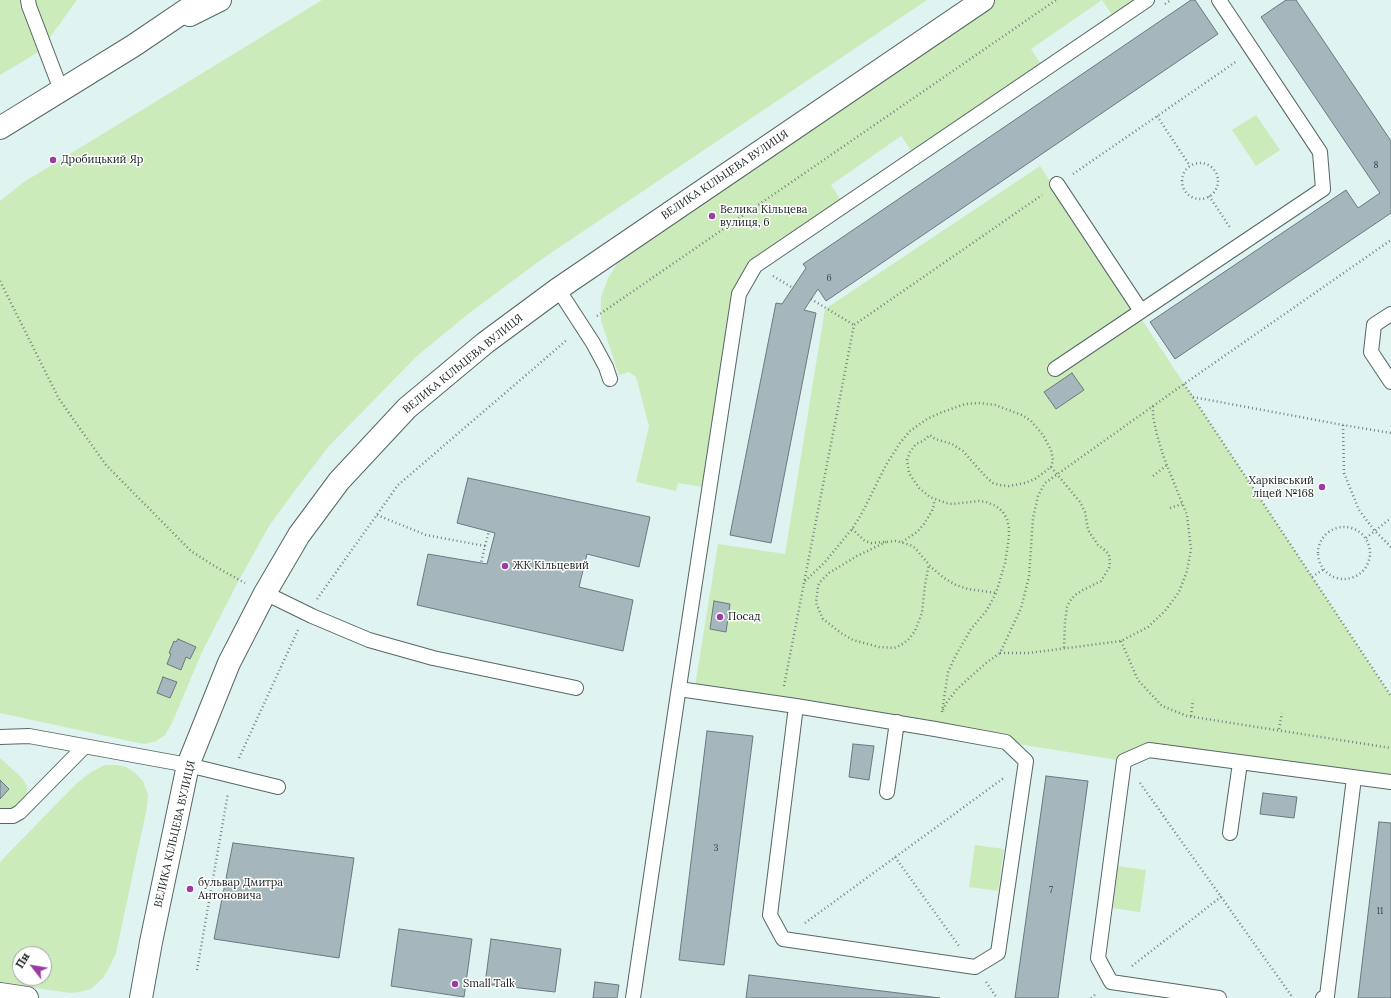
<!DOCTYPE html>
<meta charset="utf-8">
<style>
body{margin:0}
#map{position:relative;width:1391px;height:998px;overflow:hidden;background:#dff3f1;font-family:Lora,serif}
canvas{display:block}
.north{position:absolute;left:12px;top:946px;width:40px;height:40px;box-sizing:border-box;background:#fff;border:1px solid #a3a5a5;border-radius:50%;rotate:301deg;font-size:11px;font-weight:700;line-height:16px;text-align:center;color:#181f1e}
.north::after{content:'';display:block;margin:auto;width:14px;height:18px;background:#9c3ca3;clip-path:polygon(50% 0,100% 100%,50% 72%,0 100%)}
</style>
<div id="map">
<canvas width="1391" height="998"></canvas>
<div class="north">Пн</div>
</div>
<script>
const ctx = document.querySelector('canvas').getContext('2d');
ctx.lineJoin = 'round';
function paint(path, color) { ctx.fillStyle = color; ctx.fill(path, 'evenodd'); }
const poly = rows => new Path2D(rows.map(r => 'M' + r).join(''));
function trace(path, color, width, dash) { ctx.strokeStyle = color; ctx.lineWidth = width; ctx.lineCap = dash ? 'butt' : 'round'; ctx.setLineDash(dash || []); ctx.stroke(path); }
function label(font, color, halo, rows, align = 'center') {
  ctx.font = font + ' Lora,serif'; ctx.lineWidth = 3; ctx.setLineDash([]); ctx.textBaseline = 'middle'; ctx.strokeStyle = halo; ctx.fillStyle = color; for (const [text, x, y, turn = 0] of rows) {
    ctx.save(); ctx.translate(x, y); ctx.rotate((+turn || 0) * Math.PI / 180); ctx.textAlign = isNaN(turn) ? turn : align; if (halo) ctx.strokeText(text, 0, 0); ctx.fillText(text, 0, 0); ctx.restore();
  }
}
const green = poly([
 [0,0,77,0,40,51,0,75],
 [322,0,927,0,542,259,468,314,417,356,329,446,296,489,269,526,239,580,202,652,172,723,165,735,156,741,145,744,134,742,0,713,0,201,24,182],
 [983,0,1147,0,1116,21,1102,0,1031,49,1045,70,915,156,901,136,831,185,845,206,755,266,739,294,710,488,678,483,676,491,636,482,649,426,636,377,629,372,619,375,601,321,601,297,608,278,635,236],
 [1256,115,1280,150,1256,166,1232,130],
 [1040,166,1391,696,1391,782,1149,750,1124,761,694,692,718,544,785,554,825,309],
 [0,758,23,779,27,787,27,794,22,801,17,806,10,810,0,810],
 [105,765,117,765,126,767,134,772,143,781,148,795,147,807,116,953,110,966,103,978,91,989,79,992,71,993,0,983,0,862,75,785,91,772],
 [20,954,44,954,44,978,20,978],
 [975,845,1004,849,998,891,969,887],
 [1117,866,1146,870,1140,912,1111,908]
]);
const building = poly([
 [1191,0,1195,0,1218,34,826,301,818,289,804,310,816,313,771,543,730,535,776,303,782,304,806,268,803,264,1191,0],
 [1286,0,1296,0,1391,141,1391,213,1175,359,1150,322,1346,190,1358,208,1380,193,1261,17,1286,0],
 [1072,373,1084,390,1056,409,1044,392,1072,373],
 [468,478,650,517,639,567,587,554,579,587,633,600,623,651,417,605,428,554,487,564,495,533,457,523,468,478],
 [714,601,730,604,726,632,710,629,714,601],
 [178,639,196,647,190,659,186,657,181,670,167,664,171,654,169,653,174,641,176,642,178,639],
 [163,677,177,682,170,698,157,693,163,677],
 [707,731,753,736,724,965,679,960,707,731],
 [853,744,874,746,869,780,849,777,853,744],
 [1046,776,1088,781,1058,998,1015,998,1046,776],
 [0,780,9,789,0,799,0,780],
 [1263,793,1297,797,1294,818,1260,814,1263,793],
 [1379,822,1391,823,1391,998,1358,998,1379,822],
 [233,843,354,858,339,958,214,939,233,843],
 [399,929,472,939,464,997,391,986,399,929],
 [491,939,561,949,555,992,485,984,491,939],
 [749,975,940,998,746,998,749,975],
 [595,982,619,985,617,998,593,998,595,982]
]);
const path = poly([
 [1165,4,1171,0],
 [1157,116,1190,166],
 '1182 181a18 18 0 1 1 36 0a18 18 0 1 1-36 0Z',
 [1073,174,1237,61],
 [1209,196,1231,229],
 [773,276,793,288],
 [0,281,59,399,106,465,191,551,216,567,245,583],
 [811,299,854,325],
 [597,316,1056,0],
 [1184,384,1391,696],
 [1193,397,1343,425,1391,433],
 [1343,425,1344,473,1359,510,1374,530,1391,547],
 [1153,476,1167,465],
 [1170,508,1182,504],
 [377,515,426,535,485,546,481,563],
 '1318 553a26 26 0 1 1 52 0a26 26 0 1 1-52 0Z',
 [852,529,865,541,871,543,896,541,910,545,915,548,931,567,944,578,956,585,968,589,996,593],
 [1366,538,1391,518],
 [886,542,857,556,829,573,820,582,818,586,816,603,823,619,841,633,853,640,879,647,894,648,901,645,908,640,915,631,922,613,925,585,929,564],
 [902,542,917,532,924,524,932,511,934,505,934,500],
 [485,546,489,531],
 [1312,577,1324,569],
 [805,581,825,562,852,529,861,515,886,465,900,443,910,431,927,419,940,413,965,404,980,403,995,405,1022,415,1031,421,1043,435,1051,450,1053,460,1051,467],
 [317,599,398,485,568,339],
 [1121,641,1138,680,1162,706,1187,716,1391,748],
 [1000,653,1029,653,1121,641,1148,627,1165,611,1179,592,1187,571,1191,549,1187,515,1164,458,1157,435,1153,417,1153,406],
 [784,686,854,325,1042,195],
 [943,710,947,702,957,689,986,663,1000,653,1021,608,1029,577,1033,518,1038,496,1045,483,1184,384,1391,240],
 [942,712,948,672,956,655,971,629,987,610,996,593,1005,563,1009,537,1009,528,1007,519,1003,512,996,506,986,502,979,501,952,504,946,503,930,497,919,488,909,473,907,460,910,452,916,444,923,441,930,435,935,439,952,444,963,451,986,477,993,483,1000,485,1009,486,1025,483,1035,479,1051,467,1080,502,1085,512,1088,530,1098,545,1106,551,1109,555,1110,561,1109,568,1101,581,1083,590,1075,595,1070,601,1067,607,1065,622,1064,648],
 [1191,716,1193,700],
 [1279,729,1282,713],
 [239,758,298,630],
 [1140,783,1293,998],
 [895,857,959,946],
 [805,923,1005,777],
 [1132,966,1222,896],
 [197,970,228,793],
 [986,982,997,998],
 [1091,998,1096,994]
]);
const lane = poly([
 [28,0,29,6,61,90],
 [1057,184,1141,311],
 [558,289,593,343,606,367,610,379],
 [1391,314,1374,325,1371,352,1391,382],
 [1055,369,1323,189,1320,152,1219,0],
 [265,593,312,616,369,640,433,658,576,688],
 [679,689,796,706],
 [796,706,935,729,1006,742,1026,761,998,953,975,967,783,939,770,915,796,706],
 [0,737,29,736,188,765,278,787],
 [887,792,897,722],
 [0,816,13,816,20,812,84,747],
 [1230,833,1240,763],
 [633,998,677,700,739,294,755,266,1147,0],
 [1219,998,1111,982,1098,958,1124,761,1149,750,1391,782],
 [1323,998,1327,996,1354,778]
]);
const street = poly([
 [0,994,27,998],
 [141,998,151,942,188,765,229,663,265,593,299,535,339,481,407,408,485,343,558,289,983,0]
]);
const highway = poly([
 [190,15,220,0],
 [0,128,133,46,201,0]
]);
const markers = [
 [53,160,4,"#9c3ca3"],
 [712,216,4,"#9c3ca3"],
 [1322,487,4,"#9c3ca3"],
 [505,566,4,"#9c3ca3"],
 [720,617,4,"#9c3ca3"],
 [190,889,4,"#9c3ca3"],
 [455,984,4,"#9c3ca3"]
];
const numberNames = [
 ["8",1376,165],
 ["6",829,278],
 ["3",716,848],
 ["7",1051,890],
 ["11",1380,911]
];
const poiNames = [
 ["Дробицький Яр",61,160],
 ["Велика Кільцева",720,210],
 ["вулиця, 6",720,223],
 ["Харківський",1314,481,"right"],
 ["ліцей №168",1314,494,"right"],
 ["ЖК Кільцевий",513,566],
 ["Посад",728,617],
 ["бульвар Дмитра",198,883],
 ["Антоновича",198,896],
 ["Small Talk",463,984]
];
const streetNames = [
 ["ВЕЛИКА КІЛЬЦЕВА ВУЛИЦЯ",725,175,-34],
 ["ВЕЛИКА КІЛЬЦЕВА ВУЛИЦЯ",463,364,-39],
 ["ВЕЛИКА КІЛЬЦЕВА ВУЛИЦЯ",175,834,-77]
];
paint(green, '#cbebba');
paint(building, '#a5b7bc');
trace(building, '#697a7e', 1);
trace(lane, '#566766', 16);
trace(street, '#566766', 24);
trace(highway, '#566766', 24);
trace(path, '#758281', 2.5, [1, 3]);
trace(lane, '#fff', 14);
trace(street, '#fff', 22);
trace(highway, '#fff', 22);
for (const [x, y, r, color] of markers) { const dot = new Path2D(); dot.arc(x, y, r, 0, 2 * Math.PI); ctx.fillStyle = color; ctx.fill(dot); trace(dot, '#fff', 1.5); }
label('9px', '#3b4546', null, numberNames);
label('11px', '#181f1e', '#fff', poiNames, 'left');
label('11px', '#181f1e', '#fff', streetNames);
</script>
